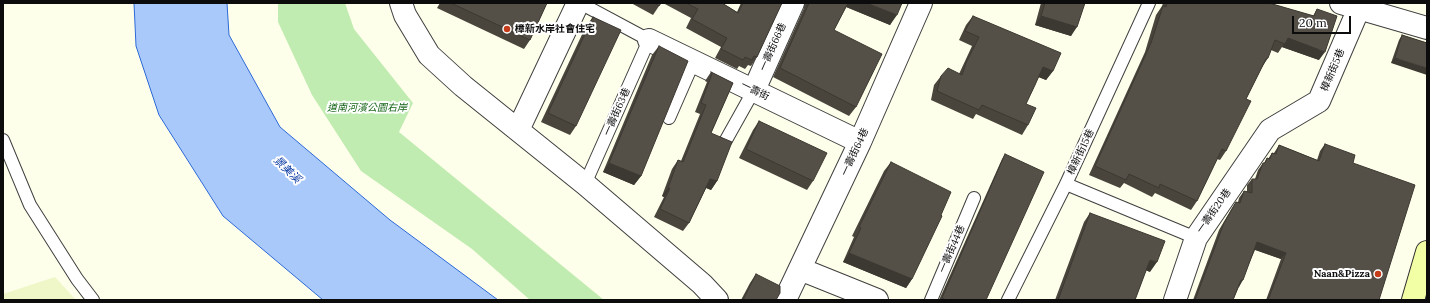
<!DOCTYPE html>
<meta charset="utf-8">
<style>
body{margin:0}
#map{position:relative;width:1430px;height:303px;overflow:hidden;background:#feffea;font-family:Lora,serif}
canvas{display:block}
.frame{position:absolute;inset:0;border:4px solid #0c0c0c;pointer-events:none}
.scale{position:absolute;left:1292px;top:16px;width:59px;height:18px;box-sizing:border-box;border:2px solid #0c0c0c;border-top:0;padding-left:5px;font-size:12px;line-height:14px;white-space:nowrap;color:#0c0c0c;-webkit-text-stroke:3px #fff;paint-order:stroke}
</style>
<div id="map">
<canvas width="1430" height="303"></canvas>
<div class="frame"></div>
<div class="scale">20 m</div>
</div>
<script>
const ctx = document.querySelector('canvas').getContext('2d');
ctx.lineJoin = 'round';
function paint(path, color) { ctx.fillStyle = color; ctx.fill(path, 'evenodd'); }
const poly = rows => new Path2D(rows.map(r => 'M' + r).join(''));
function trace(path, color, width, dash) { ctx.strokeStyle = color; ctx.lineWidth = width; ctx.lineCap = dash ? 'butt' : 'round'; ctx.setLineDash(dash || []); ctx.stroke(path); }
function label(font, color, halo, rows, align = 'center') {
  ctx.font = font + ' Lora,"Noto Sans TC",serif'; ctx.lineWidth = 4; ctx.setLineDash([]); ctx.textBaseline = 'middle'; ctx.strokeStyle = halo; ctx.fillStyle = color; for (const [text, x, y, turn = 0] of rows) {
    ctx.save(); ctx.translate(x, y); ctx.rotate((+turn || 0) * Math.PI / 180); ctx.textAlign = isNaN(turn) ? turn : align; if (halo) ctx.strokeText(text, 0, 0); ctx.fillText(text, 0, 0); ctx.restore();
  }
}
const farmland = poly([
 [55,277,76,300,3,300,3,294]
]);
const green = poly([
 [278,3,345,3,354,29,413,103,399,132,604,300,530,300,472,249,361,171,312,95,278,22]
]);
const water = poly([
 [134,3,227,3,229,35,280,127,390,220,498,300,323,300,223,216,159,115,136,46,134,3]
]);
const lane = poly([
 [580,3,649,40,585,184],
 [669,118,694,61],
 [3,140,30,205,77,279,93,300],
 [726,140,754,90],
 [1066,184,1196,238],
 [931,300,974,198],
 [1008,300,1066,184,1149,3]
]);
const street = poly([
 [401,3,405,15,429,55,463,86,585,184,702,284,717,300],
 [1341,3,1427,28],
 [649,40,860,142],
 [754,90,793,3],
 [518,130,578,3],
 [800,269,877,300],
 [785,300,860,142,921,3],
 [1175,300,1196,238,1270,130,1319,101,1359,8]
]);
const secondary = poly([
 [1413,300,1427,252]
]);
const wall = poly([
 [440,3,547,3,530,40,524,49,437,8],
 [631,3,661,3,653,15],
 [663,3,722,3,737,12,741,3,782,3,757,57,751,66,748,65,745,69,739,66,737,69,715,58,721,47,686,28,691,18],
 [804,3,902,3,890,25,846,7,834,30,856,107,849,116,773,77,804,8],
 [1041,3,1085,3,1071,36,1035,25],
 [1163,3,1269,3,1313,16,1317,9,1319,60,1282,47,1278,53,1271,50,1262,67,1246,99,1226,151,1220,160,1217,159,1197,201,1191,210,1155,193,1152,197,1124,183,1120,188,1089,175,1145,52,1156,15,1162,6],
 [973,16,1053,71,1046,80,1038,77,1026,104,1028,125,1022,135,976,114,973,119,931,100,934,85,941,76,959,74,972,46,959,40,966,25],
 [593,17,576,126,570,135,541,122,586,26],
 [1402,35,1427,43,1391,63,1399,40],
 [659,46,641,176,634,185,603,172,652,55],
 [711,72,733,83,711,133,717,181,711,190,706,188,689,223,683,231,654,217,664,197,662,196,672,169,678,160,681,161,700,114,695,112,707,82,705,81],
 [759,121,813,181,807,190,739,158,753,130],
 [1325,144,1353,163,1379,300,1266,300,1281,259,1255,250,1233,300,1193,300,1219,230,1232,208,1236,202,1238,202,1239,198,1244,191,1247,192,1247,185,1252,179,1255,179,1258,170,1263,163,1264,163,1267,158,1268,159,1272,153,1274,153,1279,145,1317,160,1320,151],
 [1005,154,986,300,939,300,1002,159],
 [891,162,912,279,906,288,843,262,854,237,852,236,884,171],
 [1090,213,1150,272,1146,270,1135,300,1055,300,1084,222],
 [756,274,776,300,741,300,750,283]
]);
const shadedWall = poly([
 [846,3,866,3,897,15,890,25,844,6],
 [1041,16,1077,27,1071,36,1035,25],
 [1288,38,1325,52,1319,60,1282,47],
 [1268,58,1262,67,1260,67,1266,59],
 [1395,58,1427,68,1427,75,1391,63],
 [1043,67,1053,71,1046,80,1037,76],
 [609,163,641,176,634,185,603,172],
 [710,179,717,181,711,190,704,187],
 [668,188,670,188,664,197,662,196],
 [1257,242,1286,253,1281,259,1253,249],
 [849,253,912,279,906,288,843,262],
 [1150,260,1157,262,1150,272,1143,269],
 [1241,280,1243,280,1239,287,1237,286]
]);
const building = poly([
 [451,3,547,3,530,40,451,3],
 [654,3,661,3,659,6,654,3],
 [686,3,722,3,738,13,743,3,782,3,757,57,754,56,752,60,745,57,743,60,721,49,727,38,692,19,698,9,686,3],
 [809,3,848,3,834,30,882,54,856,107,780,68,809,3],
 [866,3,902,3,897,15,866,3],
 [1045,3,1085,3,1077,27,1041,16,1045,3],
 [1167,3,1269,3,1314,16,1317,9,1337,16,1325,52,1288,38,1285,44,1275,40,1268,58,1266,59,1246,99,1251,101,1226,151,1222,149,1197,201,1160,184,1159,188,1129,174,1126,180,1095,166,1151,43,1163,6,1166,7,1167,3],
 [973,16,1061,53,1053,71,1043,67,1035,85,1026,104,1036,108,1028,125,982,105,979,110,937,91,941,76,948,68,962,75,966,63,979,37,965,31,973,16],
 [593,17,621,30,576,126,548,113,593,17],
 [1402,35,1427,43,1427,68,1395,58,1402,35],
 [659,46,688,61,641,176,609,163,659,46],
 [711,72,733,83,711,133,732,142,717,181,710,179,689,223,660,209,670,188,668,188,678,160,683,162,706,105,701,103,712,74,711,72],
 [759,121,827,153,813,181,746,149,759,121],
 [1325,144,1355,155,1353,163,1415,185,1379,300,1268,300,1286,253,1257,242,1243,280,1241,280,1233,300,1195,300,1224,223,1236,202,1240,203,1244,191,1252,193,1252,179,1257,179,1263,163,1265,163,1267,158,1270,159,1272,153,1276,154,1279,145,1319,161,1325,144],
 [1005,154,1044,172,986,300,946,300,942,298,1005,154],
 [891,162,951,192,941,215,942,216,912,279,849,253,861,228,859,227,891,162],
 [1090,213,1165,241,1157,262,1150,260,1135,300,1058,300,1090,213],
 [756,274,780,286,780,293,776,300,743,300,756,274]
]);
const markers = [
 [507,29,4,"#c53c1a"],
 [1378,274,4,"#c53c1a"]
];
const poiNames = [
 ["樟新水岸社會住宅",515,29],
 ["Naan&Pizza",1370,274,"right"]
];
const streetNames = [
 ["一壽街66巷",773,47,-66],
 ["樟新街5巷",1333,70,-67],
 ["一壽街",755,91,26],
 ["一壽街63巷",617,112,-66],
 ["一壽街64巷",855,152,-65],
 ["樟新街15巷",1081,152,-65],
 ["一壽街20巷",1214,211,-55],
 ["一壽街44巷",952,249,-67]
];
const parkNames = [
 ["道南河濱公園右岸",367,108]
];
const waterNames = [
 ["景美溪",287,170,44]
];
paint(farmland, '#eff7c8');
paint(green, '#c1ecb1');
paint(water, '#aac9fb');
trace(water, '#2c69d7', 1);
trace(lane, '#3f3f3f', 14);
trace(street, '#3f3f3f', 24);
trace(secondary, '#2e2e2e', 24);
trace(lane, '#fff', 12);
trace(street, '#fff', 22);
trace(secondary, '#f3ffa5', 22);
paint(wall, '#49453d');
paint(shadedWall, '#3c3832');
paint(building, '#555047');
trace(building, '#3c3832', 1);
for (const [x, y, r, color] of markers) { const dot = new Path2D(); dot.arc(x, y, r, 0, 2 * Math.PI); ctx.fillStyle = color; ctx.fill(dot); trace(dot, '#fff', 1.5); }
label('bold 10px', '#0c0c0c', '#fff', poiNames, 'left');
label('10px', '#0c0c0c', '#fff', streetNames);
label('italic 10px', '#18671b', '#fff', parkNames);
label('italic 11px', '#0d3da5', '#fff', waterNames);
</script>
